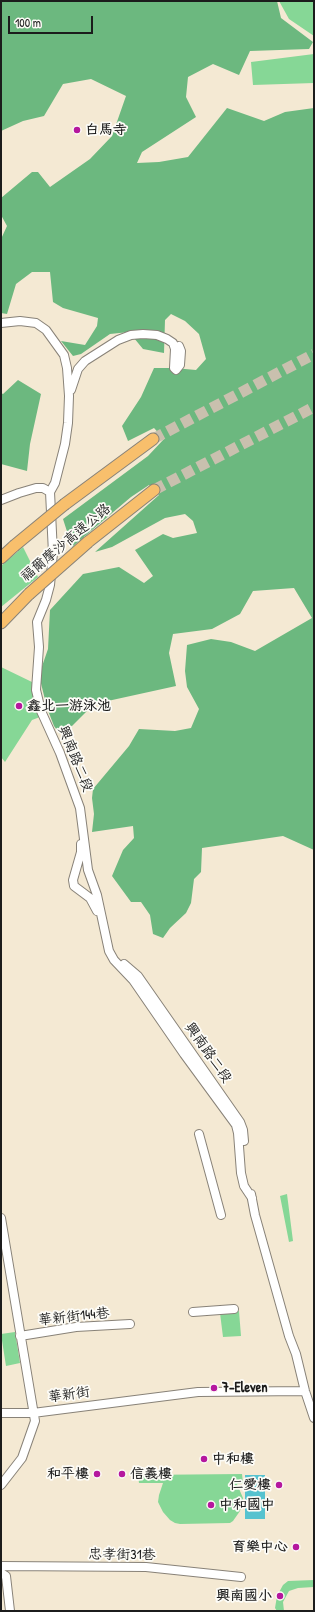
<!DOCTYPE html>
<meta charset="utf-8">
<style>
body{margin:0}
#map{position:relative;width:315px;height:1612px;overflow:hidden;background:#f4e9d3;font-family:"Patrick Hand",sans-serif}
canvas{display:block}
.frame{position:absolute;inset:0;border:2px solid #1c1c1c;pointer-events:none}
.scale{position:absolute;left:8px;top:16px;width:85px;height:18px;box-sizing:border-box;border:2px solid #1c1c1c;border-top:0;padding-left:5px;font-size:12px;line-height:14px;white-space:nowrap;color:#1c1c1c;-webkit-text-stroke:3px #fdfcf7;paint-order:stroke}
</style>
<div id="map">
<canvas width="315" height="1612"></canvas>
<div class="frame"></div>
<div class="scale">100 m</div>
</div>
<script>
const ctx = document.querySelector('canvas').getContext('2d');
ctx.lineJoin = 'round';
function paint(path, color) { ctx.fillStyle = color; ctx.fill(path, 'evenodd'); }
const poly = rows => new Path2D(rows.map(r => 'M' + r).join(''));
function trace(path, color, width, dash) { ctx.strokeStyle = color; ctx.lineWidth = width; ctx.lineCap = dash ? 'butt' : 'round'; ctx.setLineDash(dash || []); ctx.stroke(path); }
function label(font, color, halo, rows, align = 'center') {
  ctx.font = font + ' "Patrick Hand","LXGW WenKai TC",sans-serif'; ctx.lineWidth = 3.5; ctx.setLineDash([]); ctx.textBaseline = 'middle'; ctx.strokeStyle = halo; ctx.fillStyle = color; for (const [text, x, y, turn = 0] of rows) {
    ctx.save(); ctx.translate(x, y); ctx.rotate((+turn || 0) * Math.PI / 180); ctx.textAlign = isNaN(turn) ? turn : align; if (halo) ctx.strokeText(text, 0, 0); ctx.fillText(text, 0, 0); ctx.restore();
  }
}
const green = poly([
 [279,1,314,1,314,36,289,19],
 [314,54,314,83,253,85,251,62],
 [23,547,38,577,1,607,1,566],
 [1,667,32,682,33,696,40,717,32,720,5,762,1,757],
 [287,1194,293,1241,289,1242,280,1196],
 [239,1311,241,1336,223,1337,220,1313],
 [15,1332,20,1363,6,1366,1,1334],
 [242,1474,243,1483,237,1484,243,1498,240,1511,233,1521,230,1523,180,1524,175,1523,170,1520,163,1512,158,1502,159,1495,163,1483,139,1483,138,1475],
 [314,1580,314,1587,298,1588,289,1591,283,1602,284,1611,277,1611,275,1608,277,1596,283,1585,288,1581]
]);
const forest = poly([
 [1,1,277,1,281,18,313,42,309,49,250,51,239,75,213,64,188,77,186,97,196,117,142,152,137,163,159,162,188,157,227,108,264,121,285,112,314,108,314,850,283,836,202,848,201,872,194,879,191,903,186,913,170,928,163,938,153,934,150,915,141,902,131,902,112,876,123,850,134,838,133,826,92,832,94,814,92,798,93,789,129,746,139,729,175,731,191,728,199,709,187,687,185,671,187,645,211,639,231,642,255,651,312,618,294,588,253,591,240,614,212,629,173,634,169,653,176,686,94,704,72,726,60,734,54,726,47,708,39,675,48,649,50,610,83,574,119,567,144,583,153,576,135,550,163,534,173,538,197,533,193,521,185,514,165,518,112,547,95,552,159,495,149,485,131,497,72,547,63,519,148,456,164,439,154,428,128,441,122,426,141,397,154,368,174,368,196,370,206,359,199,334,185,321,171,314,165,320,164,353,143,349,129,332,110,334,81,354,73,356,61,341,85,345,97,326,98,318,63,308,53,302,50,272,32,272,16,284,7,314,1,313,1,239,7,226,1,215,1,198,32,172,38,172,50,187,90,159,112,136,126,96,91,79,63,84,44,116,23,121,1,131],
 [18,380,41,394,30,444,27,471,1,464,1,393,3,394]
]);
const water = poly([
 [245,1475,265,1475,265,1519,245,1519]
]);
const highwayTunnel = poly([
 [153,439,314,354],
 [154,490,314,407]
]);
const minor = poly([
 [1,323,20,321,36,323,46,330,64,355,67,368,69,396,68,423,65,444,55,483,50,492,53,553,50,585,46,600,37,622,39,647,36,690,41,711,60,753,80,808,88,870,97,895,109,951,114,960,133,980,184,1054,236,1125,238,1133,241,1173,244,1186,252,1198],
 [71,390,78,369,85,361,118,340,131,335,143,334,157,335,167,339,173,343,175,349,174,368,176,370,180,365,181,351,179,346],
 [1,500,19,493,36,488,43,488,50,492],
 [81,844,81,852,73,880,74,886,90,898,97,911],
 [124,964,138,976,240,1122,243,1130,244,1141],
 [199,1134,221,1215],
 [251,1194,255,1215,289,1336,296,1354,305,1391,314,1418],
 [1,1218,35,1421,22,1458,1,1485],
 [193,1312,234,1309],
 [20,1336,76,1327,130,1324],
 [1,1413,33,1413,198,1392,305,1391],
 [1,1566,146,1567,241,1577],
 [1,1573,6,1576,10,1611]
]);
const highway = poly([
 [65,504,153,439],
 [88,542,154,490],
 [1,558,14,546],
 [1,623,29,594]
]);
const highwayBridge = poly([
 [14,546,65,504],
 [29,594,88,542]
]);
const markers = [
 [77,130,4,"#b5179e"],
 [19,706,4,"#b5179e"],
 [214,1388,4,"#b5179e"],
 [204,1459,4,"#b5179e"],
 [97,1474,4,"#b5179e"],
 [122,1474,4,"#b5179e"],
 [279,1485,4,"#b5179e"],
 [211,1505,4,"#b5179e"],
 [296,1547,4,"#b5179e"],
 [280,1596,4,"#b5179e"]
];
const poiNames = [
 ["白馬寺",85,130],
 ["鑫北一游泳池",27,706],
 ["7-Eleven",222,1388],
 ["中和樓",212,1459],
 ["和平樓",89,1474,"right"],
 ["信義樓",130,1474],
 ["仁愛樓",271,1485,"right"],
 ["中和國中",219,1505],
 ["育樂中心",288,1547,"right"],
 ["興南國小",272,1596,"right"]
];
const streetNames = [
 ["福爾摩沙高速公路",66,543,-40],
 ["興南路二段",75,759,68],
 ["興南路二段",208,1053,55],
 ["華新街144巷",74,1317,-6],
 ["華新街",69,1395,-8],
 ["忠孝街31巷",122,1555,1]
];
paint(green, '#86d796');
paint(forest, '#6cb87f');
paint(water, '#56c2cf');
trace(highwayTunnel, '#c9c0ae', 11, [11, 5.5]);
trace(minor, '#888278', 10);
trace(highway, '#888278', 13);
trace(minor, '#fff', 8);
trace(highway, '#f8bf6c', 11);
trace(highwayBridge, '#888278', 13, []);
trace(highwayBridge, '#f8bf6c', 11);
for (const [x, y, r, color] of markers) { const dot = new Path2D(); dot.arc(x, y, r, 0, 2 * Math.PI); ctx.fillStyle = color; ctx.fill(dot); trace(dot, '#fdfcf7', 1.5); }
label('bold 14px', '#1c1c1c', '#fdfcf7', poiNames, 'left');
label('14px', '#1c1c1c', '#fdfcf7', streetNames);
</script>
